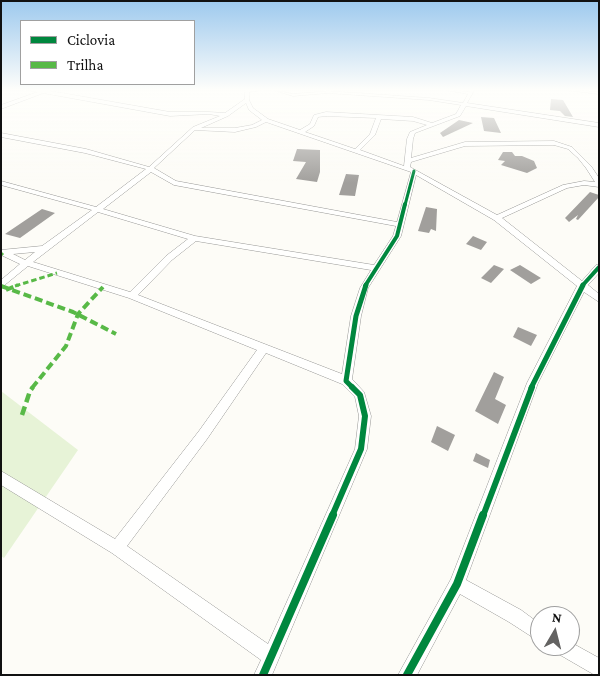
<!DOCTYPE html>
<style>
body{margin:0}
#map{position:relative;width:600px;height:676px;overflow:hidden;background:#fdfcf7;font-family:"Crimson Pro",serif}
canvas{display:block}
.frame{position:absolute;inset:0;border:2px solid #111;pointer-events:none}
.legend{position:absolute;left:20px;top:20px;width:175px;height:65px;box-sizing:border-box;background:#fff;border:1px solid #a0a0a0;margin:0;padding:6px 9px;list-style:none;font-size:15px;color:#111}
.legend li{display:flex;align-items:center;gap:10px;height:25px}
.legend b{width:25px;border:1px solid #a0a0a0}
.north{position:absolute;left:530px;top:606px;width:50px;height:50px;box-sizing:border-box;background:#fff;border:1px solid #a0a0a0;border-radius:50%;rotate:8deg;font-size:14px;font-weight:700;line-height:20px;text-align:center;color:#111}
.north::after{content:'';display:block;margin:auto;width:18px;height:22px;background:#646362;clip-path:polygon(50% 0,100% 100%,50% 72%,0 100%)}
</style>
<div id="map">
<canvas width="600" height="676"></canvas>
<div class="frame"></div>
<ul class="legend">
<li><b style="height:6px;background:#00873e"></b>Ciclovia</li>
<li><b style="height:6px;background:#58b947"></b>Trilha</li>
</ul>
<div class="north">N</div>
</div>
<script>
const ctx = document.querySelector('canvas').getContext('2d');
ctx.lineJoin = 'round';
function paint(path, color) { ctx.fillStyle = color; ctx.fill(path, 'evenodd'); }
const poly = rows => new Path2D(rows.map(r => 'M' + r).join(''));
function trace(path, color, width, dash) { ctx.strokeStyle = color; ctx.lineWidth = width; ctx.lineCap = dash ? 'butt' : 'round'; ctx.setLineDash(dash || []); ctx.stroke(path); }
const green = poly([
 [1,391,78,450,4,558,1,556]
]);
const building = poly([
 [551,99,563,100,573,117,565,116,560,111,550,110],
 [481,117,494,118,501,133,484,131],
 [459,120,473,123,443,137,440,133],
 [297,149,320,150,320,172,317,182,296,179,306,162,293,161],
 [503,152,512,152,515,156,522,156,534,161,537,168,527,173,501,165,505,161,498,160],
 [346,174,359,175,355,196,339,195],
 [590,192,599,195,599,197,578,220,576,219,578,215,569,222,565,218],
 [426,207,437,209,436,231,431,229,429,233,418,231],
 [42,209,55,213,20,238,5,234],
 [473,236,487,242,481,250,466,244],
 [494,265,504,269,491,283,481,278],
 [520,265,541,278,531,284,510,270],
 [518,327,537,335,531,346,513,337],
 [494,372,504,377,495,399,506,405,498,424,475,411],
 [437,426,455,435,448,451,431,442],
 [476,453,490,460,488,468,473,461]
]);
const minor = poly([
 [21,89,45,90,170,112,209,112,225,113,245,99,245,89,264,89,262,90,249,92,249,100,253,108,268,119,300,130,310,124,314,115,326,112,413,117,432,123,456,114,461,105,429,100,328,93,293,96,270,89,293,94,328,91,429,98,463,103,468,94,445,90,443,89,469,92,471,89,475,89,467,103,599,123,599,127,466,106,460,116,415,133,413,139,411,158,465,142,554,141,572,147,591,166,599,178,599,187,584,185,567,188,502,218,582,281,596,265,599,264,599,273,588,285,599,294,599,302,584,292,538,383,466,580,521,610,540,624,540,642,509,622,460,594,417,675,398,675,451,579,527,383,577,286,494,220,416,175,401,236,368,288,361,316,352,379,364,392,371,416,367,449,272,675,254,675,261,660,112,553,1,485,1,471,115,539,199,431,257,350,129,298,28,266,1,288,1,280,20,264,1,255,1,250,42,246,92,210,1,185,1,181,96,207,146,169,85,153,1,137,1,133,86,149,149,167,193,127,220,116,209,114,170,116,21,89],
 [246,103,249,110,262,120,252,125,235,128,201,128,228,116,246,103],
 [326,116,376,118,370,134,355,149,305,132,314,126,318,117,326,116],
 [381,119,413,121,427,125,410,132,407,139,404,166,360,150,375,135,381,119],
 [266,122,411,172,397,222,176,181,154,168,195,130,235,132,256,127,266,122],
 [554,145,568,149,578,158,586,168,595,182,584,181,563,185,497,215,410,167,411,162,465,146,554,145],
 [151,172,174,185,396,226,393,236,374,265,195,236,103,209,151,172],
 [98,212,188,239,166,256,130,292,33,262,98,212],
 [196,241,371,270,360,288,351,316,342,374,138,295,172,260,196,241],
 [35,252,25,260,13,254,35,252],
 [266,353,342,384,355,397,359,416,355,449,268,644,127,546,207,439,266,353],
 [562,89,599,92,599,94,564,90,562,89],
 [570,642,599,658,599,675,593,674,555,652,553,646,570,646,570,642]
]);
const tertiary = poly([
 [46,89,54,89,1,109,1,105,46,89]
]);
const quietFar2 = poly([
 [1,255,3,253],
 [15,286,57,273]
]);
const quietFar1 = poly([
 [1,286,73,312,116,334],
 [6,290,18,285],
 [32,388,66,346,78,314,103,287]
]);
const quiet = poly([
 [22,415,30,391,33,387]
]);
const cyclewayFar4 = poly([
 [405,205,414,171]
]);
const cyclewayFar3 = poly([
 [365,286,397,236,405,204],
 [582,286,599,267]
]);
const cyclewayFar2 = poly([
 [353,388,346,381,356,316,366,285],
 [531,388,583,285]
]);
const cyclewayFar1 = poly([
 [332,516,361,449,365,416,360,395,352,387],
 [483,516,532,387]
]);
const cycleway = poly([
 [263,675,333,515],
 [407,675,457,584,483,515]
]);
paint(green, '#e7f3d7');
paint(building, '#a19f9c');
trace(minor, '#979795', 1);
trace(tertiary, '#979795', 1);
paint(minor, '#fffffe');
paint(tertiary, '#fffffe');
trace(quietFar2, '#58b947', 3, [5.5, 3]);
trace(quietFar1, '#58b947', 4, [8, 4]);
trace(quiet, '#58b947', 4.5, [9, 4.5]);
trace(cyclewayFar4, '#00873e', 3);
trace(cyclewayFar3, '#00873e', 4);
trace(cyclewayFar2, '#00873e', 5);
trace(cyclewayFar1, '#00873e', 6);
trace(cycleway, '#00873e', 8);
const sky = ctx.createLinearGradient(0, 0, 0, 183);
sky.addColorStop(0, '#9dc9ee');
sky.addColorStop(0.49, '#fefefb');
sky.addColorStop(1, '#fefefb00');
ctx.fillStyle = sky;
ctx.fillRect(0, 0, 600, 183);
</script>
